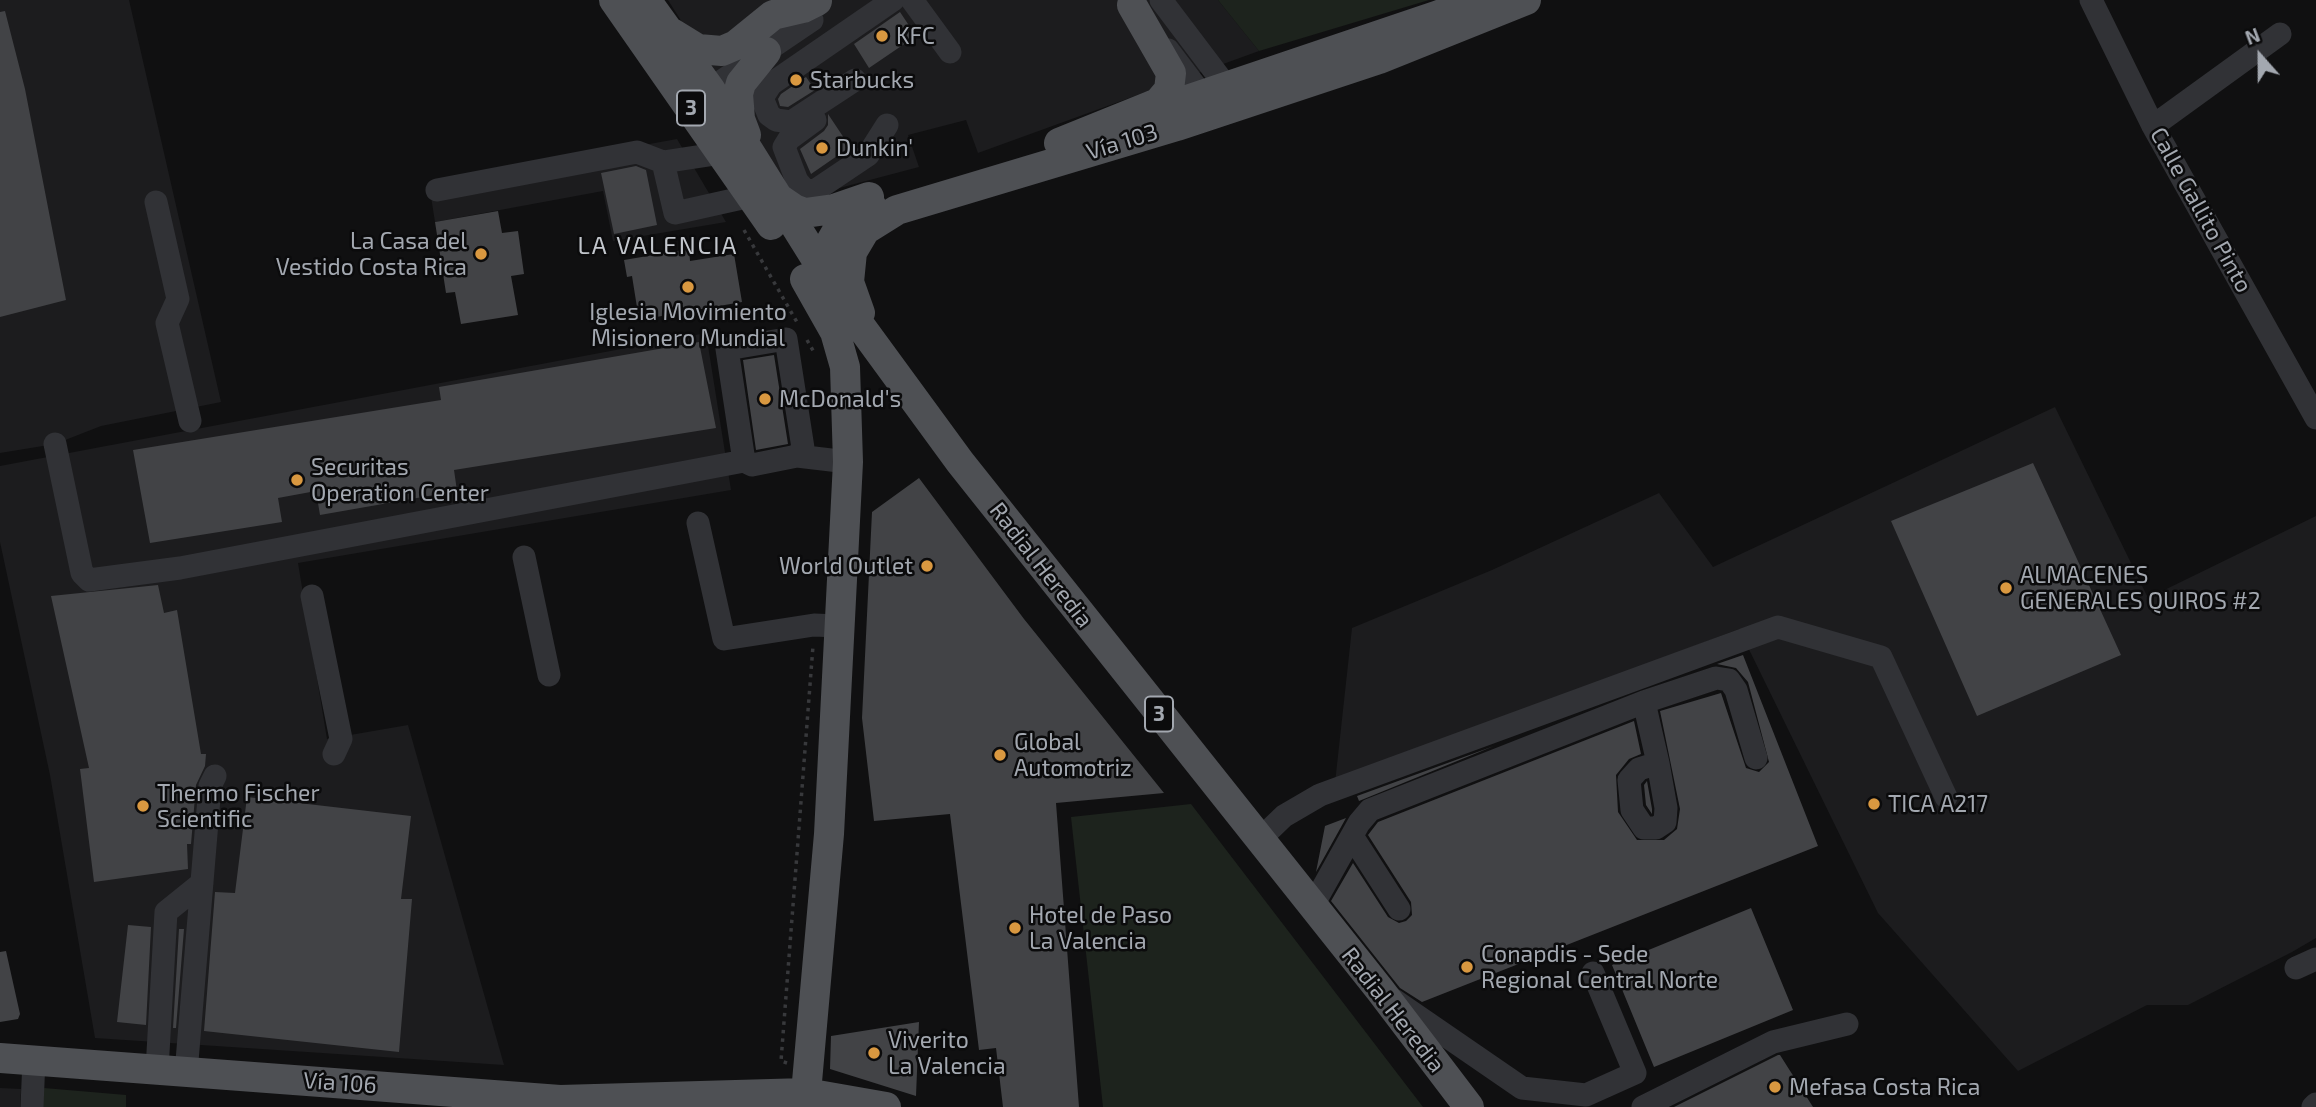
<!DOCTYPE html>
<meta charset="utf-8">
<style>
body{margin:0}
#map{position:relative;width:2316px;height:1107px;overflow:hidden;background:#101011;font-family:"Exo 2",sans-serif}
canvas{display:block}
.north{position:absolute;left:2225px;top:21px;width:70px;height:70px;-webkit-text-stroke:5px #0b0b0c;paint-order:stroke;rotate:339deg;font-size:19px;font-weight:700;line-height:28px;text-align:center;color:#a3a8b0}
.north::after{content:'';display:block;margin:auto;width:24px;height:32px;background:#a3a8b0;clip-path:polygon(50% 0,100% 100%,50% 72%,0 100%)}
</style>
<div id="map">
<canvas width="2316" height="1107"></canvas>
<div class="north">N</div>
</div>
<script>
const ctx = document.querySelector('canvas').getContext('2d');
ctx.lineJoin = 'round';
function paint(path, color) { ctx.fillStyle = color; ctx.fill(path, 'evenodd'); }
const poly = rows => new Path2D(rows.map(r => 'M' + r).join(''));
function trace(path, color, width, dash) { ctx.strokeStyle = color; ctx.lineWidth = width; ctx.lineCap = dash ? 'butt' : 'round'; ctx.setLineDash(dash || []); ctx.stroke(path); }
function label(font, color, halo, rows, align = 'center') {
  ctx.font = font + ' "Exo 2",sans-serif'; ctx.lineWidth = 5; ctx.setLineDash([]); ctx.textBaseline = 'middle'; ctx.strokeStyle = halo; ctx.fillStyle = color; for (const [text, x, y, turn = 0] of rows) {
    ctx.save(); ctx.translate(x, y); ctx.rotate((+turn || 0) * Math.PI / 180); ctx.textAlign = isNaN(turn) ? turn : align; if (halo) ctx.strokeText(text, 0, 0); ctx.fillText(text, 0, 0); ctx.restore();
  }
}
const built = poly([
 [0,0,129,0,221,402,101,426,55,444,0,453],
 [668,0,1218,0,1259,51,978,153,966,120,908,135,919,167,794,200],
 [677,139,726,222,613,241,603,191,435,222,429,184],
 [706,333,731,490,298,563,327,739,408,725,504,1065,95,1038,50,775,0,542,0,466],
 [2055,407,2148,598,2316,516,2316,938,2292,952,2188,1005,2147,1005,2018,1071,1878,913,1739,629,1335,783,1352,628,1492,570,1659,493,1713,567],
 [0,1088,21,1089,20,1107,0,1107]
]);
const green = poly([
 [1218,0,1429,0,1259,51],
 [1191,804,1423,1107,1103,1107,1071,817],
 [44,1088,126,1095,126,1107,42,1107]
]);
const building = poly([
 [5,11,25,89,66,300,0,317,0,12],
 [900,12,916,36,869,68,854,44],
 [806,77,815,90,788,107,780,106,778,99,781,94],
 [828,114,850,147,811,174,800,149,824,131,828,125],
 [636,166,646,170,657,225,614,234,601,173],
 [498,211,502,233,518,231,524,274,511,276,518,315,461,324,455,292,446,293,435,222],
 [689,249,690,261,734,254,742,302,639,320,632,276,627,277,624,260],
 [699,342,716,428,454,470,457,491,320,515,316,491,278,498,282,522,150,543,133,450,441,400,439,387],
 [774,355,788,444,756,450,743,360],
 [2033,463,2121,655,1977,716,1891,521],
 [919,478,1024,619,1164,793,1056,803,1079,1107,1003,1107,996,1048,979,1050,950,814,874,821,862,718,872,512],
 [158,585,164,613,177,610,201,754,206,754,205,766,196,785,191,844,187,844,188,869,94,882,80,769,89,768,51,596],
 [1743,655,1818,846,1422,1002,1400,988,1331,901,1353,863,1388,917,1399,923,1406,921,1412,915,1411,902,1368,835,1378,822,1634,721,1641,754,1629,759,1616,775,1618,812,1637,840,1664,840,1677,829,1680,809,1660,711,1721,693,1746,768,1759,772,1769,762,1748,682,1736,668,1717,664],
 [1494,746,1359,801,1357,796],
 [1647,781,1652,809,1652,814,1646,805,1644,785],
 [247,797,411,816,401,899,412,899,399,1052,204,1031,215,892,235,893],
 [1346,818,1316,872,1325,826],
 [1751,908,1793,1010,1654,1067,1612,965],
 [128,925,151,927,146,1025,117,1022],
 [179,929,184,929,176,1028,173,1028],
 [6,951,20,1014,18,1019,0,1022,0,952],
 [919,1022,916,1096,830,1069,831,1036],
 [1780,1055,1813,1107,1674,1107,1778,1055]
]);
const path = poly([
 [744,230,798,324],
 [807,340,815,354],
 [787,1063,781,1061,813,646]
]);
const minor = poly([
 [912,0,950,52],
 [1161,0,1226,86],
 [2091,0,2153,126,2316,418],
 [1168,50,1202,95],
 [855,80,791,122,776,120,769,115,762,98,771,84,893,0],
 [710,89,812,20],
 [815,120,789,139,784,147,797,181,804,189,813,192,868,155,887,125],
 [2153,126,2280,34],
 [663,162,675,213,751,196],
 [437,190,637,152,663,162,722,153],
 [156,202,178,299,167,323,190,421],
 [55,444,82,573,89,580,180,568,744,461,752,465,797,456,848,462],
 [744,461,727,349,786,339,803,448,797,456],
 [698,523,724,639,814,625,838,626],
 [524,557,549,675],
 [312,596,341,739,334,754],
 [1644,702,1658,763,1666,808,1665,822,1656,828,1644,828,1632,810,1629,780,1639,769,1658,763],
 [1352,836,1399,909],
 [1258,841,1284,816,1320,795,1778,627,1881,657,1946,797],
 [1312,907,1359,823,1370,810,1644,702,1716,678,1729,680,1736,690,1756,758],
 [2296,968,2316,959],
 [1394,1000,1522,1088,1586,1095,1635,1073,1593,973],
 [157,1070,166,912,202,883],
 [186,1073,210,786,215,776],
 [32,1107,34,1059],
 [1643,1107,1773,1042,1847,1024],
 [2313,1107,2316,1104]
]);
const major = poly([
 [614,0,771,225],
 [646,0,710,89,843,302,960,462,1380,990,1469,1107],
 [672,33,698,49,722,51,736,45,773,15,803,8,817,1],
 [1128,120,1439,15,1474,0],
 [746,135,740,119,738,94,741,83,766,52],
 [1059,143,1158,103,1169,90,1171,73,1132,5],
 [775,196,794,209,805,213,834,209,869,197],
 [805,279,835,332,845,367,848,462,829,834,806,1093],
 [819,280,818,264,837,231,855,216,872,207],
 [860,313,849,282,852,252,865,230,897,210,1177,126,1379,59,1526,0],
 [0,1058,560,1100,806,1093,886,1107]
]);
const markers = [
 [882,36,7,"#d99840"],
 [796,80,7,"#d99840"],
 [822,148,7,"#d99840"],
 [481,254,7,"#d99840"],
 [688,287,7,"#d99840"],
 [765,399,7,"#d99840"],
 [297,480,7,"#d99840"],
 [927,566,7,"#d99840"],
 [2006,588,7,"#d99840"],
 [1000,755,7,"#d99840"],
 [1874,804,7,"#d99840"],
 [143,806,7,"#d99840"],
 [1015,928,7,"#d99840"],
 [1467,967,7,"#d99840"],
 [874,1053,7,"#d99840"],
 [1775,1087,7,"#d99840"]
];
const shields = [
 [691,108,28],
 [1159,714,28]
];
const shieldNames = [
 ["3",691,108],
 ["3",1159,714]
];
const poiNames = [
 ["KFC",896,36],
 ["Starbucks",810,80],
 ["Dunkin'",836,148],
 ["La Casa del",467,241,"right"],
 ["Vestido Costa Rica",467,267,"right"],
 ["Iglesia Movimiento",688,312,"center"],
 ["Misionero Mundial",688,338,"center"],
 ["McDonald's",779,399],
 ["Securitas",311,467],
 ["Operation Center",311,493],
 ["World Outlet",913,566,"right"],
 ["ALMACENES",2020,575],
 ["GENERALES QUIROS #2",2020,601],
 ["Global",1014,742],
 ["Automotriz",1014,768],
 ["Thermo Fischer",157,793],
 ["Scientific",157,819],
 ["TICA A217",1888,804],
 ["Hotel de Paso",1029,915],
 ["La Valencia",1029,941],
 ["Conapdis - Sede",1481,954],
 ["Regional Central Norte",1481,980],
 ["Viverito",888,1040],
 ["La Valencia",888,1066],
 ["Mefasa Costa Rica",1789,1087]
];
const streetNames = [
 ["Vía 103",1122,142,-17],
 ["Calle Gallito Pinto",2201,210,61],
 ["Radial Heredia",1041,565,52],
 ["Radial Heredia",1393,1010,52],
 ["Vía 106",340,1083,4]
];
const neighbourhoodNames = [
 ["LA VALENCIA",658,246]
];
paint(built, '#1c1c1e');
paint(green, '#1d231d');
paint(building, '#424346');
trace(path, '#38393c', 3.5, [3.5, 5]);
trace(minor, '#313236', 23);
trace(major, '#4e5054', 30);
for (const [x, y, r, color] of markers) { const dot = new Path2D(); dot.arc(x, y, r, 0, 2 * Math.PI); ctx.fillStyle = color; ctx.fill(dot); trace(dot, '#0b0b0c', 2.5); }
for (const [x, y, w] of shields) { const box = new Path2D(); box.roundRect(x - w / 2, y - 17.5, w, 35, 5); ctx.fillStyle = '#0b0b0c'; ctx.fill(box); trace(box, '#a3a8b0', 2); }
label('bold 21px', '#a3a8b0', null, shieldNames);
label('23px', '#a3a8b0', '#0b0b0c', poiNames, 'left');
label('23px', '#a3a8b0', '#0b0b0c', streetNames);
ctx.letterSpacing = '2px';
label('24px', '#c3c7cd', '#0b0b0c', neighbourhoodNames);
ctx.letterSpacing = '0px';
</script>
